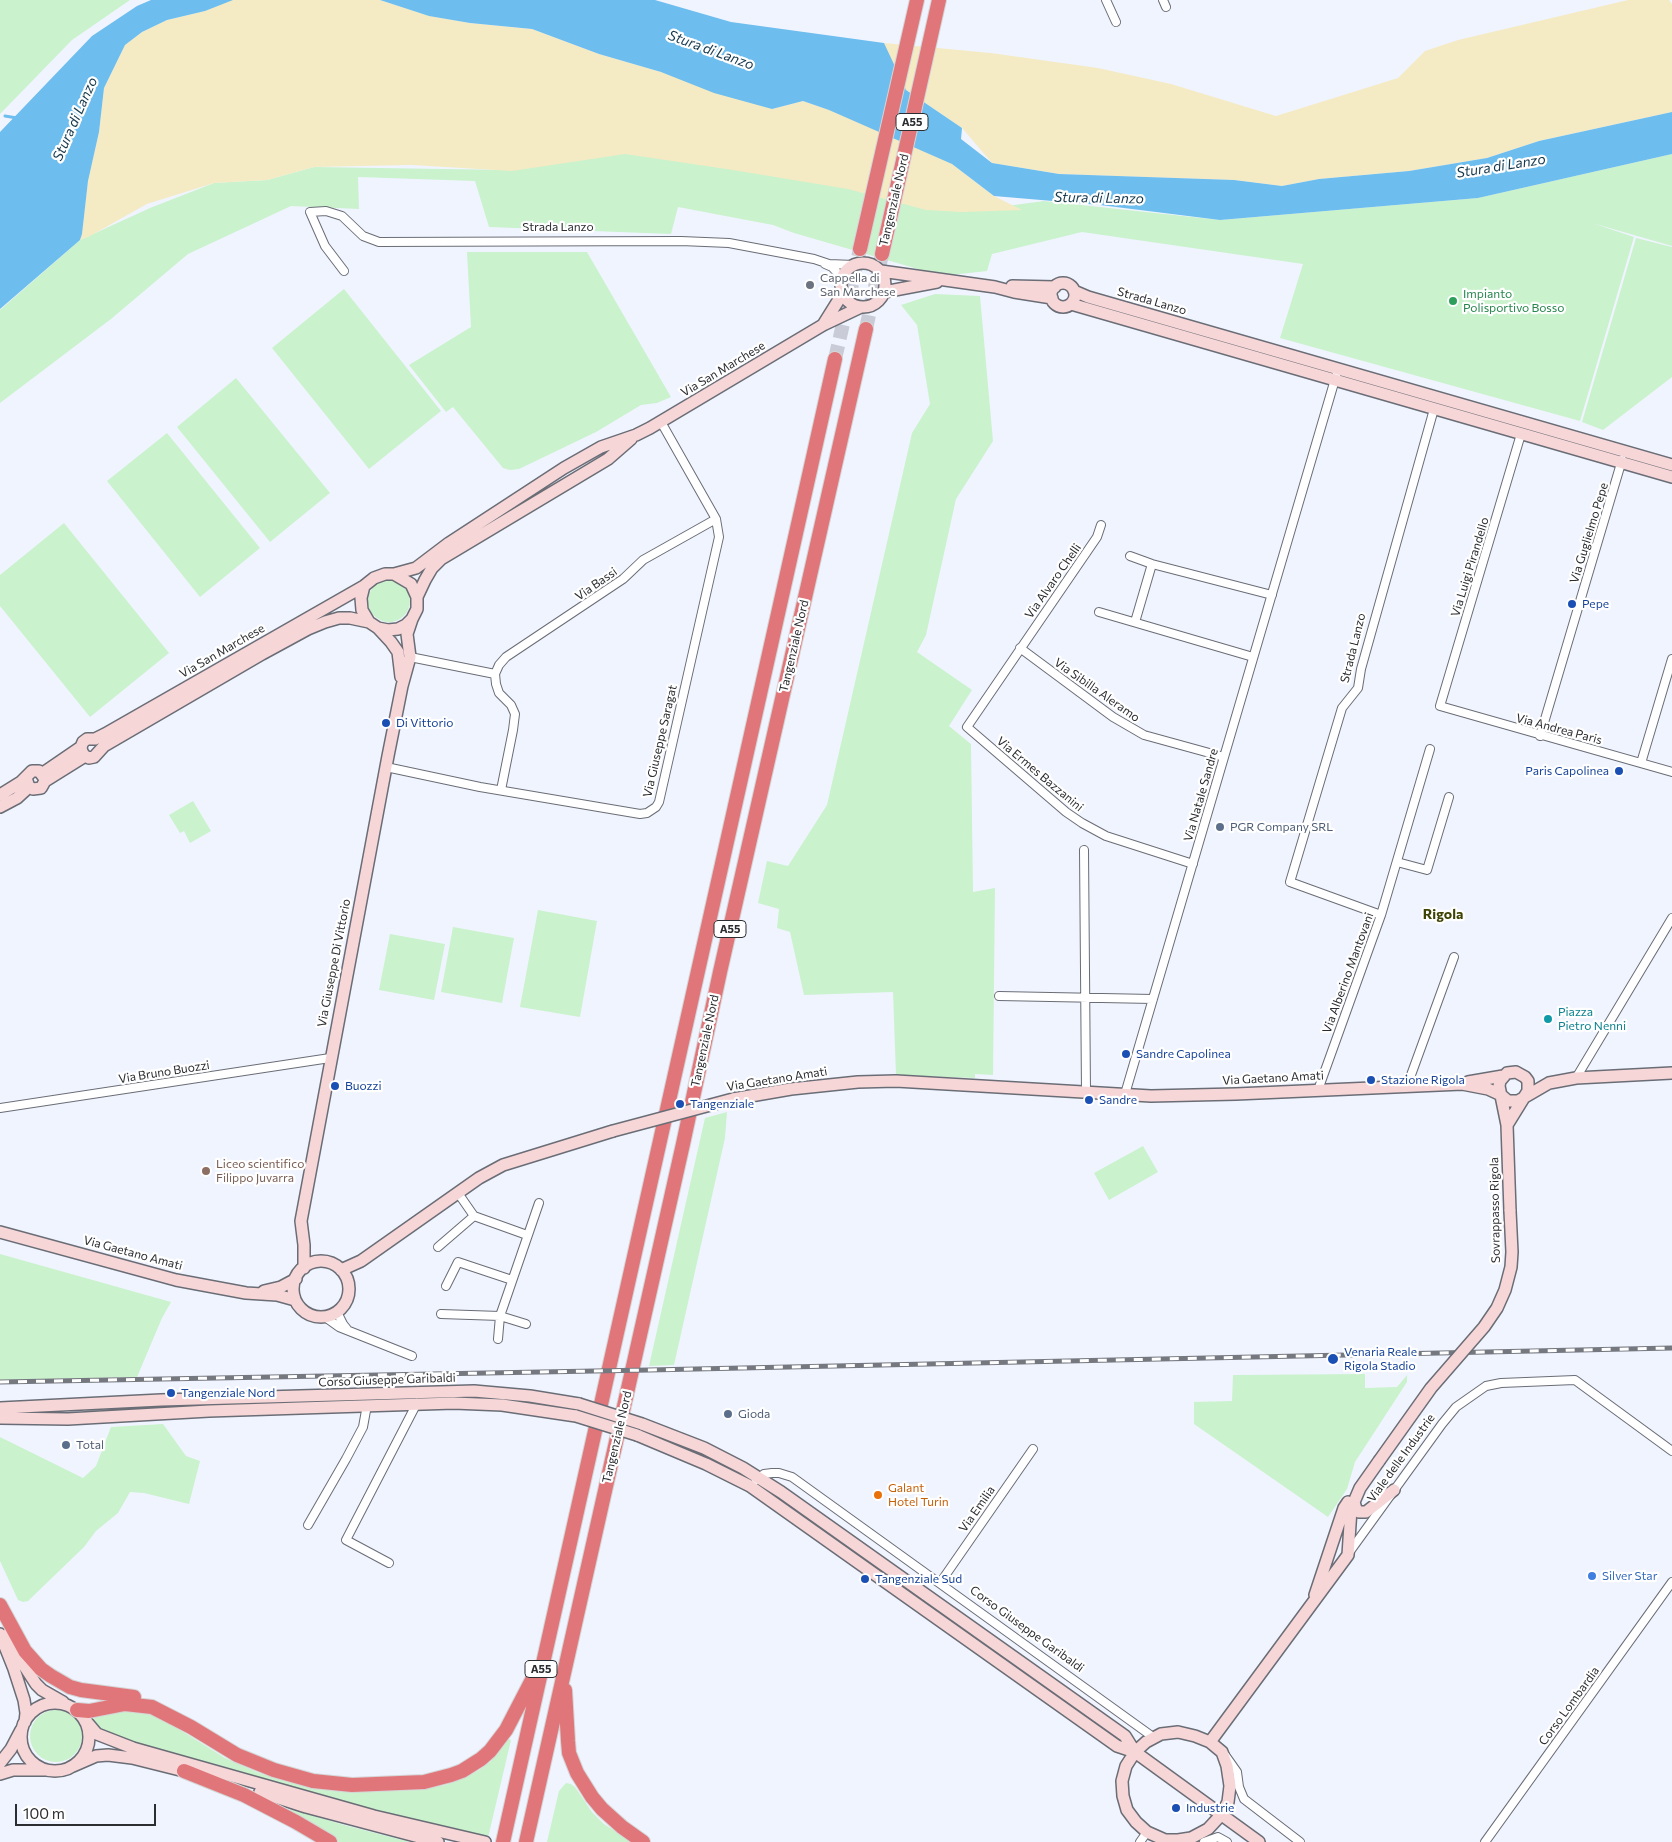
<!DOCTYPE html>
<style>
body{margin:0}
#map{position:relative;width:1672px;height:1842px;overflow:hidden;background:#f0f4ff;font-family:Commissioner,sans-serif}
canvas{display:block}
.scale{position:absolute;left:15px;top:1804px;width:141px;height:22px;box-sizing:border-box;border:2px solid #2b2d31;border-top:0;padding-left:6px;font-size:15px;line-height:18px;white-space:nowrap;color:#2b2d31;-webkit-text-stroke:4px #fff;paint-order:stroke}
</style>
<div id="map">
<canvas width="1672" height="1842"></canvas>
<div class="scale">100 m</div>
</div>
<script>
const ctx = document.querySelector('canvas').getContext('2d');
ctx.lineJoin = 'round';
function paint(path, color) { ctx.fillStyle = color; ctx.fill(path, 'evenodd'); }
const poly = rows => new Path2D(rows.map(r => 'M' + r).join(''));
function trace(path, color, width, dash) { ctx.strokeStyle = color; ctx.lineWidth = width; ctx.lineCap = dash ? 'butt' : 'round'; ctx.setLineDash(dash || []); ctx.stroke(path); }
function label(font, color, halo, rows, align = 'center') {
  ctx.font = font + ' Commissioner,sans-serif'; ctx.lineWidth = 4.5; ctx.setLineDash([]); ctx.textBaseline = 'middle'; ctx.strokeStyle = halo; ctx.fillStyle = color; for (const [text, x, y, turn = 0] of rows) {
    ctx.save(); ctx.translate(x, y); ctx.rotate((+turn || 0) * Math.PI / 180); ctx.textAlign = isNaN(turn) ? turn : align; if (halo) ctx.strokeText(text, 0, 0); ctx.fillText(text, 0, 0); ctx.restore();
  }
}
const green = poly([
 [0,0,130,0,72,40,0,114],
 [342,76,962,212,1044,201,1220,220,1478,198,1672,154,1672,246,1592,223,1634,237,1580,421,1280,338,1303,264,1082,232,992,254,987,271,942,276,794,233,773,225,678,207,671,234,489,227,475,181,358,177,359,209,291,206,188,254,111,319,0,403,0,310,80,240,150,208,214,183,267,180,314,167,510,170],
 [1636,238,1672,247,1672,377,1603,430,1582,422],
 [467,252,587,252,671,397,657,403,641,405,596,432,519,469,510,470,503,468,453,407,446,412,409,365,471,327],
 [344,289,441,411,369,469,272,348],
 [935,294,980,296,993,441,956,499,926,635,917,652,972,690,949,726,971,744,973,892,995,888,993,1075,975,1074,975,1078,896,1075,893,992,804,995,790,932,777,928,779,909,758,903,767,861,788,866,827,805,912,433,930,404,917,325,901,305],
 [236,378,330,493,270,542,177,427],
 [167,433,260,548,200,597,107,481],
 [64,523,169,653,90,717,0,606,0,575],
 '368 601a21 21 0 1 1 42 0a21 21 0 1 1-42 0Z',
 [193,801,211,831,190,843,184,831,180,833,169,815],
 [538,910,597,921,580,1017,520,1007],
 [453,927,514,938,502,1003,441,992],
 [390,934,445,944,434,1000,379,990],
 [727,1112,725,1138,674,1365,649,1366,705,1118],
 [1143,1146,1158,1172,1109,1200,1094,1173],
 [0,1254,171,1302,162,1318,137,1377,0,1380],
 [1365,1374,1365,1388,1397,1387,1407,1375,1407,1382,1355,1462,1347,1489,1328,1517,1194,1424,1194,1402,1232,1401,1233,1375],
 [163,1424,186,1456,200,1461,189,1504,144,1493,130,1492,118,1513,96,1531,84,1547,28,1601,23,1602,18,1600,0,1561,0,1437,83,1478,96,1466,111,1427],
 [117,1709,153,1713,225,1758,259,1773,313,1788,353,1792,418,1790,445,1785,464,1778,479,1770,490,1762,508,1739,511,1740,487,1842,461,1842,463,1831,344,1802,140,1744,122,1739,99,1729,94,1721,94,1718,97,1716],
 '30 1736a26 26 0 1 1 52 0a26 26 0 1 1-52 0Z',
 [566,1783,571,1784,575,1787,592,1812,604,1824,632,1842,547,1842,559,1791],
 [290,1809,344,1825,410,1842,339,1842,289,1813]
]);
const sand = poly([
 [230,0,380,0,430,16,470,23,532,29,599,54,661,72,772,109,803,101,857,119,922,145,952,164,994,196,1022,210,962,212,926,210,848,189,733,170,625,154,512,171,411,165,314,167,267,180,214,183,147,204,90,236,80,240,82,233,88,181,99,132,104,88,125,45,142,32,167,20,205,11],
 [1628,0,1669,0,1672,4,1672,112,1539,141,1487,158,1409,171,1319,179,1282,186,1234,180,1059,174,992,163,962,128,906,90,890,67,884,43,991,53,1098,68,1171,84,1276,116,1398,78,1425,51,1458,40]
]);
const water = poly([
 [151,0,233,0,205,11,167,20,142,32,125,45,104,88,99,132,88,181,82,234,80,240,0,309,0,132,92,36,137,6],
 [380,0,655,0,731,22,884,43,906,90,962,128,961,139,992,163,1059,174,1234,180,1282,186,1319,179,1409,171,1487,158,1539,141,1672,112,1672,154,1478,198,1220,220,1100,205,994,196,952,164,829,110,803,101,772,109,714,93,661,72,599,54,532,29,470,23,429,16]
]);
const stream = poly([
 [5,116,17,118]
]);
const highwayTunnel = poly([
 [866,329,882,254],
 [835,359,860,249]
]);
const street = poly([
 [1106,0,1116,22],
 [1163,0,1166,7],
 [825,264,832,267,842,278],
 [344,271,325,246,310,212,326,211,342,216,363,236,379,242,681,241,729,243,814,259,829,264,854,265],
 [1521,434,1440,706,1672,772],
 [1101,525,1097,537,967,727,1066,812,1082,823,1106,836,1193,864],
 [1130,556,1152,564,1272,595],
 [1099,612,1253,657],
 [1135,622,1152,564],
 [1020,648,1113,717,1144,735,1224,757],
 [410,657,495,674],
 [1540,736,1622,460],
 [1641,763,1672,659],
 [386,767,480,787,640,814,647,813,656,807,659,802,719,537,716,519,661,422],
 [501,790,513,730,515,714,511,705,499,693,496,684,495,674,499,665,506,657,623,579,643,560,716,519],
 [1084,850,1086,1092],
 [1397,862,1427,870,1449,797],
 [1381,915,1290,882,1342,708,1358,688,1361,669,1434,409],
 [999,996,1153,999],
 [1576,1078,1672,918],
 [1407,1086,1454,957],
 [1318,1090,1381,915,1430,749],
 [1125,1094,1336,376],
 [0,1108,330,1058],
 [458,1193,474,1216,527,1235],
 [438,1247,474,1216],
 [446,1286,458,1262,512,1280],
 [337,1312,343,1324,347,1329],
 [441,1314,500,1316,526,1324],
 [325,1317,339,1327,412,1356],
 [498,1339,500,1316,539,1203],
 [756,1480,764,1474,772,1473,779,1473,792,1477,1153,1737],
 [308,1525,346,1459,363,1427,367,1405],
 [1348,1554,1442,1424,1456,1407,1486,1386,1501,1383,1575,1380,1672,1451],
 [389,1563,346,1540,417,1403],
 [940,1583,1033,1449],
 [1225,1755,1237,1772,1239,1787,1244,1799,1300,1842],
 [1140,1842,1147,1832],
 [1204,1842,1218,1837,1227,1842],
 [1485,1842,1672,1582]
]);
const secondary = poly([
 '841 285a22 22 0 1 1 44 0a22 22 0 1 1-44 0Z',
 [881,271,995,287,1014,292,1052,298],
 '1051 295a12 12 0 1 1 24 0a12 12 0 1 1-24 0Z',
 [1012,286,1055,287],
 [1074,291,1088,297,1672,465],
 [884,292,937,282],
 [1071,304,1672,477],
 [823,325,838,301,841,289],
 [394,574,411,584,417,597],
 [364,586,361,598,362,610,369,622],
 [378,628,391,642,398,652,401,677],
 [81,747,82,752,85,756,89,758,94,757,104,746,262,654,308,629,325,622,339,618,350,618,369,622,378,628,388,630,398,629,406,625,412,619,417,609,417,597,425,580,432,568,441,559,608,459,631,439],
 [43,773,81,747,83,742,87,739,95,739,105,734,364,586,374,578,385,574,394,574,416,568,449,543,564,468,601,447,636,435,650,428,823,325,861,307],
 [26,778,29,787,33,789,41,788,45,781,85,756],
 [0,795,21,782,32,771,39,771,45,779],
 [0,807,17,798,29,787],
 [1468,1082,1503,1076],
 [733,1099,791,1089,858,1082,896,1081,1151,1096,1236,1094,1462,1084,1488,1089,1501,1095,1508,1101,1518,1101,1549,1083,1576,1078,1672,1073],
 [1507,1125,1528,1091,1528,1081,1525,1077,1516,1072,1507,1073,1500,1081,1499,1086,1507,1125,1510,1211],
 [0,1232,176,1280,246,1293,277,1295,295,1300],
 '293 1289a28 28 0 1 1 56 0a28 28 0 1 1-56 0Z',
 [304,1268,304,1245,301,1221,388,756,402,686,410,657,407,634,412,619],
 [341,1270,361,1261,479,1178,503,1165,613,1131],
 [264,1291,281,1287,296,1279],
 [0,1408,161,1400,474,1391,530,1396,579,1404],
 [0,1418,68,1419,209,1411,454,1403,502,1405,576,1416],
 [642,1424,704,1448,743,1468,781,1492,1125,1736,1135,1752],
 [637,1435,706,1464,750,1486,1117,1746,1135,1752,1259,1842],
 [1354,1502,1356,1509,1359,1512,1366,1512,1394,1490],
 [1315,1595,1344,1508,1348,1502],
 [9,1633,23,1664,36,1684,42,1690,63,1702],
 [0,1634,14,1669,24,1700,26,1713,25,1722],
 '21 1737a34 34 0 1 1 68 0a34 34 0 1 1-68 0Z',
 [86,1721,97,1734,133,1748,374,1816,485,1842],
 [1178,1732,1195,1736,1210,1742,1222,1752,1227,1766,1230,1786,1228,1802,1221,1815,1208,1829,1191,1838,1178,1840,1165,1840,1147,1832,1136,1822,1127,1810,1123,1796,1122,1781,1126,1766,1135,1752,1146,1742,1161,1734,1178,1732],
 [1210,1742,1348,1555,1351,1509,1360,1488,1379,1461],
 [0,1763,11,1749,21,1730],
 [73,1766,96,1756,108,1755,132,1758,192,1773],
 [0,1774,13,1770,45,1770],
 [260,1792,306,1807,438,1842]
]);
const highway = poly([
 [860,249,917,0],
 [882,254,939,0],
 [0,1605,25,1651,41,1669,51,1676,70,1687,81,1690,134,1697],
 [565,1690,568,1741,569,1753,577,1773,592,1797,602,1809,622,1827,643,1842],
 [77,1710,89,1711,125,1704,152,1707,191,1727,237,1755,274,1770,313,1781,352,1785,424,1782,451,1775,462,1771,481,1759,490,1751,506,1730,534,1676],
 [184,1771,244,1795,296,1822,330,1842],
 [503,1842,835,359],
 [526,1842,683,1144,720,972,866,329]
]);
const rail = poly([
 [0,1382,649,1370,1672,1348]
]);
const secondaryBridge = poly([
 [613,1131,733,1099],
 [579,1404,642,1424],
 [576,1416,637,1435],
 [1379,1461,1431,1388,1484,1327,1497,1308,1505,1290,1511,1267,1512,1252,1510,1211]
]);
const markers = [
 [810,285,5,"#6b7280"],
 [1453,301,5,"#2e9e5b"],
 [1572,604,5,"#1a4fb4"],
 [386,723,5,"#1a4fb4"],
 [1619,771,5,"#1a4fb4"],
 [1220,827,5,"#5c6f8a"],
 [1548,1019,5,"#0f9aa8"],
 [1126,1054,5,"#1a4fb4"],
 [1371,1080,5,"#1a4fb4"],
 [335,1086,5,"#1a4fb4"],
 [1089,1100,5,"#1a4fb4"],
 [680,1104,5,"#1a4fb4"],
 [206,1171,5,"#8d6e63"],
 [1333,1359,6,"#1a4fb4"],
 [171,1393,5,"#1a4fb4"],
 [728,1414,5,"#5c6f8a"],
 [66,1445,5,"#5c6f8a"],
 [878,1495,5,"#e8710a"],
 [1592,1576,5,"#3f7fe0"],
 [865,1579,5,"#1a4fb4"],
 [1176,1808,5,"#1a4fb4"]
];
const shields = [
 [912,122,32],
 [730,929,32],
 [541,1669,32]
];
const shieldNames = [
 ["A55",912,122],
 ["A55",730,929],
 ["A55",541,1669]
];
const streetNames = [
 ["Tangenziale Nord",894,200,-77],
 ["Strada Lanzo",558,227],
 ["Strada Lanzo",1152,301,16],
 ["Via San Marchese",723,369,-31],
 ["Via Guglielmo Pepe",1589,533,-73],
 ["Via Luigi Pirandello",1470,567,-73],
 ["Via Alvaro Chelli",1053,581,-55],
 ["Via Bassi",596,584,-35],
 ["Tangenziale Nord",794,646,-77],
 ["Strada Lanzo",1353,648,-76],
 ["Via San Marchese",222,651,-30],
 ["Via Sibilla Aleramo",1097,690,35],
 ["Via Andrea Paris",1559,729,15],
 ["Via Giuseppe Saragat",660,741,-77],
 ["Via Ermes Bazzanini",1040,774,40],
 ["Via Natale Sandre",1201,795,-74],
 ["Via Giuseppe Di Vittorio",334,963,-79],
 ["Via Alberino Mantovani",1348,973,-70],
 ["Tangenziale Nord",705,1041,-78],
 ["Via Bruno Buozzi",164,1072,-9],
 ["Via Gaetano Amati",1273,1078,-3],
 ["Via Gaetano Amati",777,1079,-9],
 ["Sovrappasso Rigola",1495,1210,-91],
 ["Via Gaetano Amati",133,1253,15],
 ["Corso Giuseppe Garibaldi",387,1380,-2],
 ["Tangenziale Nord",617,1437,-77],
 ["Viale delle Industrie",1401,1458,-54],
 ["Via Emilia",977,1509,-55],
 ["Corso Giuseppe Garibaldi",1027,1629,36],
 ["Corso Lombardia",1569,1706,-54]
];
const worshipNames = [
 ["Cappella di",820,278],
 ["San Marchese",820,292]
];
const leisureNames = [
 ["Impianto",1463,294],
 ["Polisportivo Bosso",1463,308]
];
const transitNames = [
 ["Pepe",1582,604],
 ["Di Vittorio",396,723],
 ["Paris Capolinea",1609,771,"right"],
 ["Sandre Capolinea",1136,1054],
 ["Stazione Rigola",1381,1080],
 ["Buozzi",345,1086],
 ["Sandre",1099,1100],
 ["Tangenziale",690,1104],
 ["Venaria Reale",1344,1352],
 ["Rigola Stadio",1344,1366],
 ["Tangenziale Nord",181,1393],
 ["Tangenziale Sud",875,1579],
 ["Industrie",1186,1808]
];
const serviceNames = [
 ["PGR Company SRL",1230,827],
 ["Gioda",738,1414],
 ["Total",76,1445]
];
const cultureNames = [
 ["Piazza",1558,1012],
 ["Pietro Nenni",1558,1026]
];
const educationNames = [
 ["Liceo scientifico",216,1164],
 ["Filippo Juvarra",216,1178]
];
const foodNames = [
 ["Galant",888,1488],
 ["Hotel Turin",888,1502]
];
const shopNames = [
 ["Silver Star",1602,1576]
];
const waterNames = [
 ["Stura di Lanzo",711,50,20],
 ["Stura di Lanzo",75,119,-66],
 ["Stura di Lanzo",1501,166,-9],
 ["Stura di Lanzo",1099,198,1]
];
const neighbourhoodNames = [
 ["Rigola",1443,914]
];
paint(green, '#caf2cd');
paint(sand, '#f4ebc5');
paint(water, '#6dbdee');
trace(stream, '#6dbdee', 3);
trace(highwayTunnel, '#c9ccd6', 14, [14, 7]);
trace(street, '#6a6d76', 10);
trace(secondary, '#6a6d76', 14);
trace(highway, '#d5d5d6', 16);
trace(street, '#fff', 8);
trace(secondary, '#f6d6d7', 11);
trace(highway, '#e1767a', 14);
trace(rail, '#75787f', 5);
trace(rail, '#fff', 3, [9]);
trace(secondaryBridge, '#6a6d76', 14, []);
trace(secondaryBridge, '#f6d6d7', 11);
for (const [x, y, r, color] of markers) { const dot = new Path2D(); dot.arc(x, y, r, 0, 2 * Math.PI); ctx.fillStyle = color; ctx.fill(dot); trace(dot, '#fff', 2); }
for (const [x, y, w] of shields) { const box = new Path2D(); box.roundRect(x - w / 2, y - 8.5, w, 17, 4); ctx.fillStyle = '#fff'; ctx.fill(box); trace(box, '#2b2d31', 1); }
label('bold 11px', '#2b2d31', null, shieldNames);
label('12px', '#2b2d31', '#fff', streetNames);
label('12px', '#5b616d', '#fff', worshipNames, 'left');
label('12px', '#27864d', '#fff', leisureNames, 'left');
label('12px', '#164399', '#fff', transitNames, 'left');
label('12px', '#4e5e75', '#fff', serviceNames, 'left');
label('12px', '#0d838f', '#fff', cultureNames, 'left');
label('12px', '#785e54', '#fff', educationNames, 'left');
label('12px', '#c56008', '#fff', foodNames, 'left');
label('12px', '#366cbe', '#fff', shopNames, 'left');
label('italic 14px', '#15384d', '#fff', waterNames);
label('bold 14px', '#3e4202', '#fff', neighbourhoodNames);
</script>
